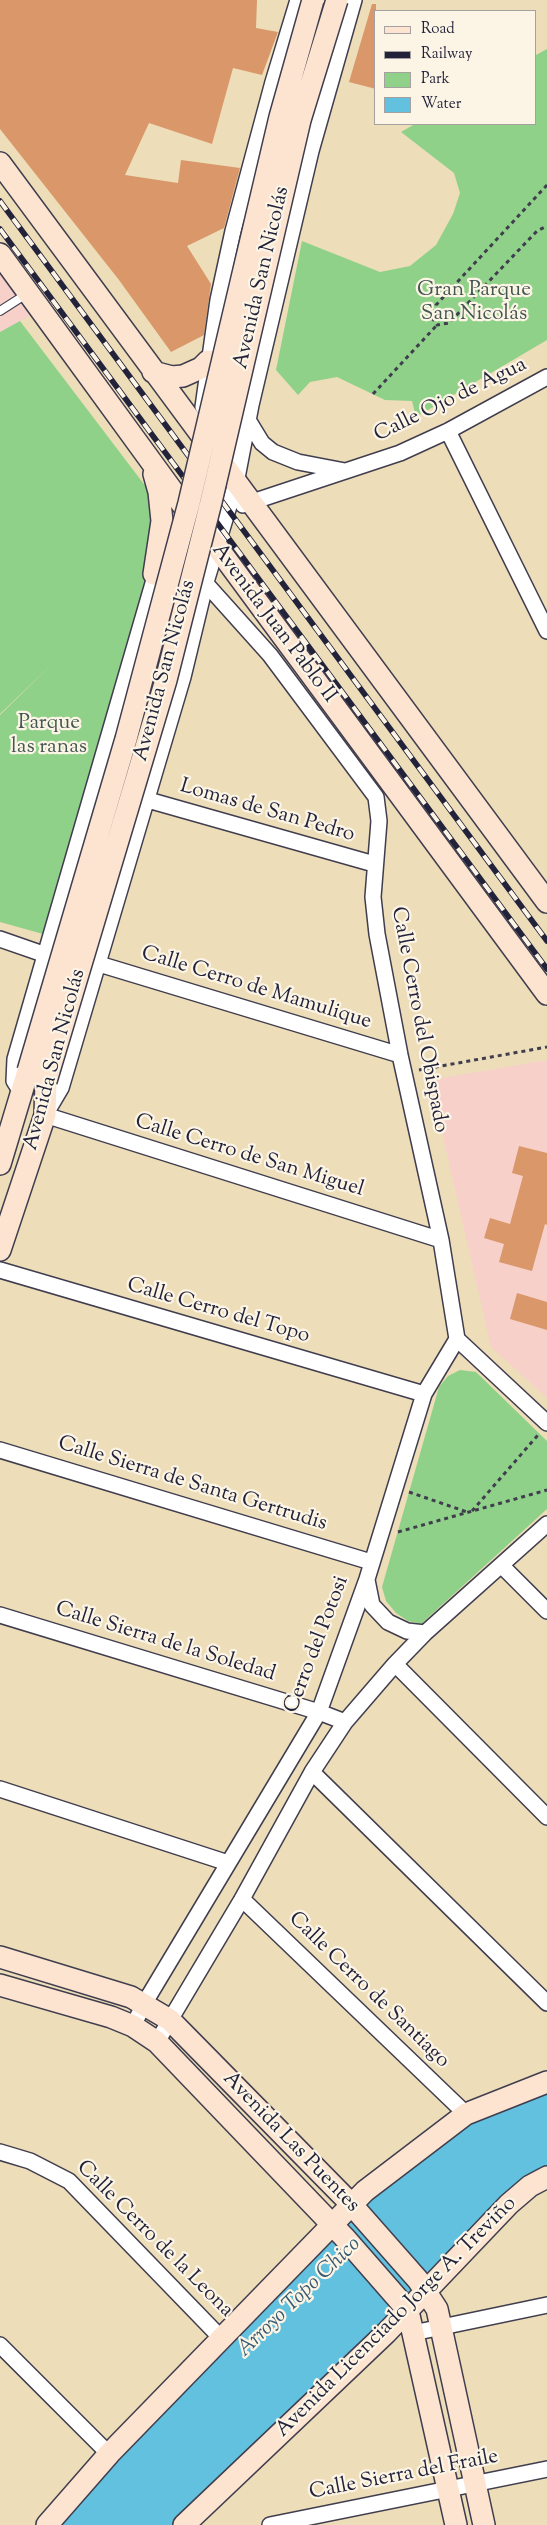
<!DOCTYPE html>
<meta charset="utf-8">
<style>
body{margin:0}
#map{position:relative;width:547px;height:2525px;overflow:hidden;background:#edddb9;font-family:"Sorts Mill Goudy",serif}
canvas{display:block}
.legend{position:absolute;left:374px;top:10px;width:162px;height:115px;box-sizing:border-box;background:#fcf5e5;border:1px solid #a5a1a1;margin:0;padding:6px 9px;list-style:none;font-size:15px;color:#22223b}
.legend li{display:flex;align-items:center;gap:10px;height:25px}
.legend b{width:25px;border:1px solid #a5a1a1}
</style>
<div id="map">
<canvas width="547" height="2525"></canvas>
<ul class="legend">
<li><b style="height:6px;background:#fde4d1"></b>Road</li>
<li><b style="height:6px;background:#22223b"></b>Railway</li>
<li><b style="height:14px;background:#8fd189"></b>Park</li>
<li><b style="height:14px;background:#61c1df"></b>Water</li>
</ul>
</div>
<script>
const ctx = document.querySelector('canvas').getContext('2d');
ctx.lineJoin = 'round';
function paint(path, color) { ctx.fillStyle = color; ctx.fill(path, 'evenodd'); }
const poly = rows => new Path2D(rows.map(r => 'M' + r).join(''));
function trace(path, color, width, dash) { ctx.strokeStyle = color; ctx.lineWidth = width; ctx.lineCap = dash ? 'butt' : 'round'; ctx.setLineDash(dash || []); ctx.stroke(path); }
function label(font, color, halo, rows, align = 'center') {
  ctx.font = font + ' "Sorts Mill Goudy",serif'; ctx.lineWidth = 4.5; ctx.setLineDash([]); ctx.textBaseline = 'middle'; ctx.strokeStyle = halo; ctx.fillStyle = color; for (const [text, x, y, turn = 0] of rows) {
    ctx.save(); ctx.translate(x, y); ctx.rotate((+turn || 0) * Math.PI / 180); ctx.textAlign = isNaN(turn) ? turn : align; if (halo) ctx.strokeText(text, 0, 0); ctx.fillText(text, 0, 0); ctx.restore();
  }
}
const built = poly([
 [0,270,33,314,0,332],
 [547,1060,547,1398,491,1347,430,1080]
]);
const green = poly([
 [547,49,547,340,416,417,412,401,385,400,337,377,310,382,298,395,276,370,302,241,380,272,410,266,436,245,453,214,460,193,454,173,401,132,415,124,536,124,536,55],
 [20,321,156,500,162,555,43,934,0,922,0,715,54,662,0,714,0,332],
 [460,1370,476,1372,547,1441,547,1509,421,1624,408,1621,396,1613,386,1601,382,1587,439,1387,448,1376]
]);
const water = poly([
 [547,2082,547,2177,184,2525,47,2525,408,2157]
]);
const building = poly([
 [0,0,257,0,256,28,278,32,262,75,233,68,212,144,149,123,125,175,178,183,181,160,240,168,224,228,187,246,211,284,204,335,171,352,119,280,0,129],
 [372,4,376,4,376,89,349,82],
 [519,1146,547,1153,547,1225,545,1224,532,1271,499,1262,504,1244,484,1238,490,1218,510,1224,523,1176,512,1173],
 [517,1293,547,1302,547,1330,510,1319]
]);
const path = poly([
 [547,185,436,305,433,319,437,325,449,323,537,231,547,226],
 [373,394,437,325],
 [419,1070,547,1047],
 [409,1492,467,1512],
 [472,1511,538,1435],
 [398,1532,547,1490]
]);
const lane = poly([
 [0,311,28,293]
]);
const street = poly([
 [354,0,311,151,251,405,236,483,206,582,183,677,61,1088,45,1115,441,1240],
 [203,407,218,300,233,231,273,82,298,0],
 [248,420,262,443,273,452,298,462,345,471],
 [448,431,547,631],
 [243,505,400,453,448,431,547,377],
 [200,577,270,655,376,797,379,821,373,897,377,934,400,1055,441,1240,457,1339,547,1423],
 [148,800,374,864],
 [0,939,46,955],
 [99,964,400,1055],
 [21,1092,14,1081,15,1059,158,566],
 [0,1270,424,1394],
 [0,1450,371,1562],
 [502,1566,547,1611],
 [367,1580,372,1605,388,1622,407,1631,425,1633],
 [0,1615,319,1712,345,1722],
 [395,1664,547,1817],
 [312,1772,547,2003],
 [0,1789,228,1863],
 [242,1899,466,2114],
 [133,2026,144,2004,319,1712,367,1579,424,1394,457,1339],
 [157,2042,242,1899,312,1772,345,1722,395,1664,425,1633,547,1524],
 [0,2152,30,2161,69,2181,221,2338],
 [413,2333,547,2305],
 [0,2345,109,2454],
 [270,2525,547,2469]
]);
const secondary = poly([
 [0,163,547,902],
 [0,254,182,504,217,547,547,994],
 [153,372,172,377,183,376,201,368,208,361],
 [154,474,159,492,162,521,154,574],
 [0,1164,28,1071],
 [0,1250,45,1115,46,1081],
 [0,1957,131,1997,170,2020,351,2204,418,2280,437,2309,484,2525],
 [0,1985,111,2017,133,2026,157,2042,344,2237,399,2300,408,2311,456,2525],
 [47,2525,109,2454,365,2191,466,2114,547,2082],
 [184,2525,386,2333,509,2204,530,2186,547,2177]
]);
const rail = poly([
 [0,201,547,941],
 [0,229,547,969]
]);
const secondaryBridge = poly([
 [28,1071,126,739,189,503,280,117,313,0],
 [46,1081,166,680,211,502,300,120,337,0]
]);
const streetNames = [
 ["Avenida San Nicolás",263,278,-77],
 ["Calle Ojo de Agua",451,401,-26],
 ["Avenida Juan Pablo II",273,624,53],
 ["Avenida San Nicolás",166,671,-75],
 ["Lomas de San Pedro",267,812,16],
 ["Calle Cerro de Mamulique",256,989,17],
 ["Calle Cerro del Obispado",418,1020,79],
 ["Avenida San Nicolás",56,1060,-75],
 ["Calle Cerro de San Miguel",249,1157,17],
 ["Calle Cerro del Topo",218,1312,16],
 ["Calle Sierra de Santa Gertrudis",192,1485,17],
 ["Calle Sierra de la Soledad",165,1643,17],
 ["Cerro del Potosi",318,1645,-69],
 ["Calle Cerro de Santiago",368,1991,44],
 ["Avenida Las Puentes",290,2143,46],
 ["Calle Cerro de la Leona",154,2240,45],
 ["Avenida Licenciado Jorge A. Treviño",397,2318,-45],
 ["Calle Sierra del Fraile",404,2476,-11]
];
const parkNames = [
 ["Gran Parque",474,291],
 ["San Nicolás",474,315],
 ["Parque",49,724],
 ["las ranas",49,748]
];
const waterNames = [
 ["Arroyo Topo Chico",300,2298,-44]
];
paint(built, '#f7d0ca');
paint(green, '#8fd189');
paint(water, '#61c1df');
paint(building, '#d9976a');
trace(lane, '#403e4e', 10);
trace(street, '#403e4e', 18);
trace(secondary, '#403e4e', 24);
trace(path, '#403e4e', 3, [4, 4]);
trace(lane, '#fff', 8);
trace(street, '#fff', 15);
trace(secondary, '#fde4d1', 21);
trace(rail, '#22223b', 5.5);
trace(rail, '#fcf5e5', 4, [11]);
trace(secondaryBridge, '#403e4e', 24, []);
trace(secondaryBridge, '#fde4d1', 21);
label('21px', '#22223b', '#fcf5e5', streetNames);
label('21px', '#435752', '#fcf5e5', parkNames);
label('italic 22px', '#385a74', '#fcf5e5', waterNames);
</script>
